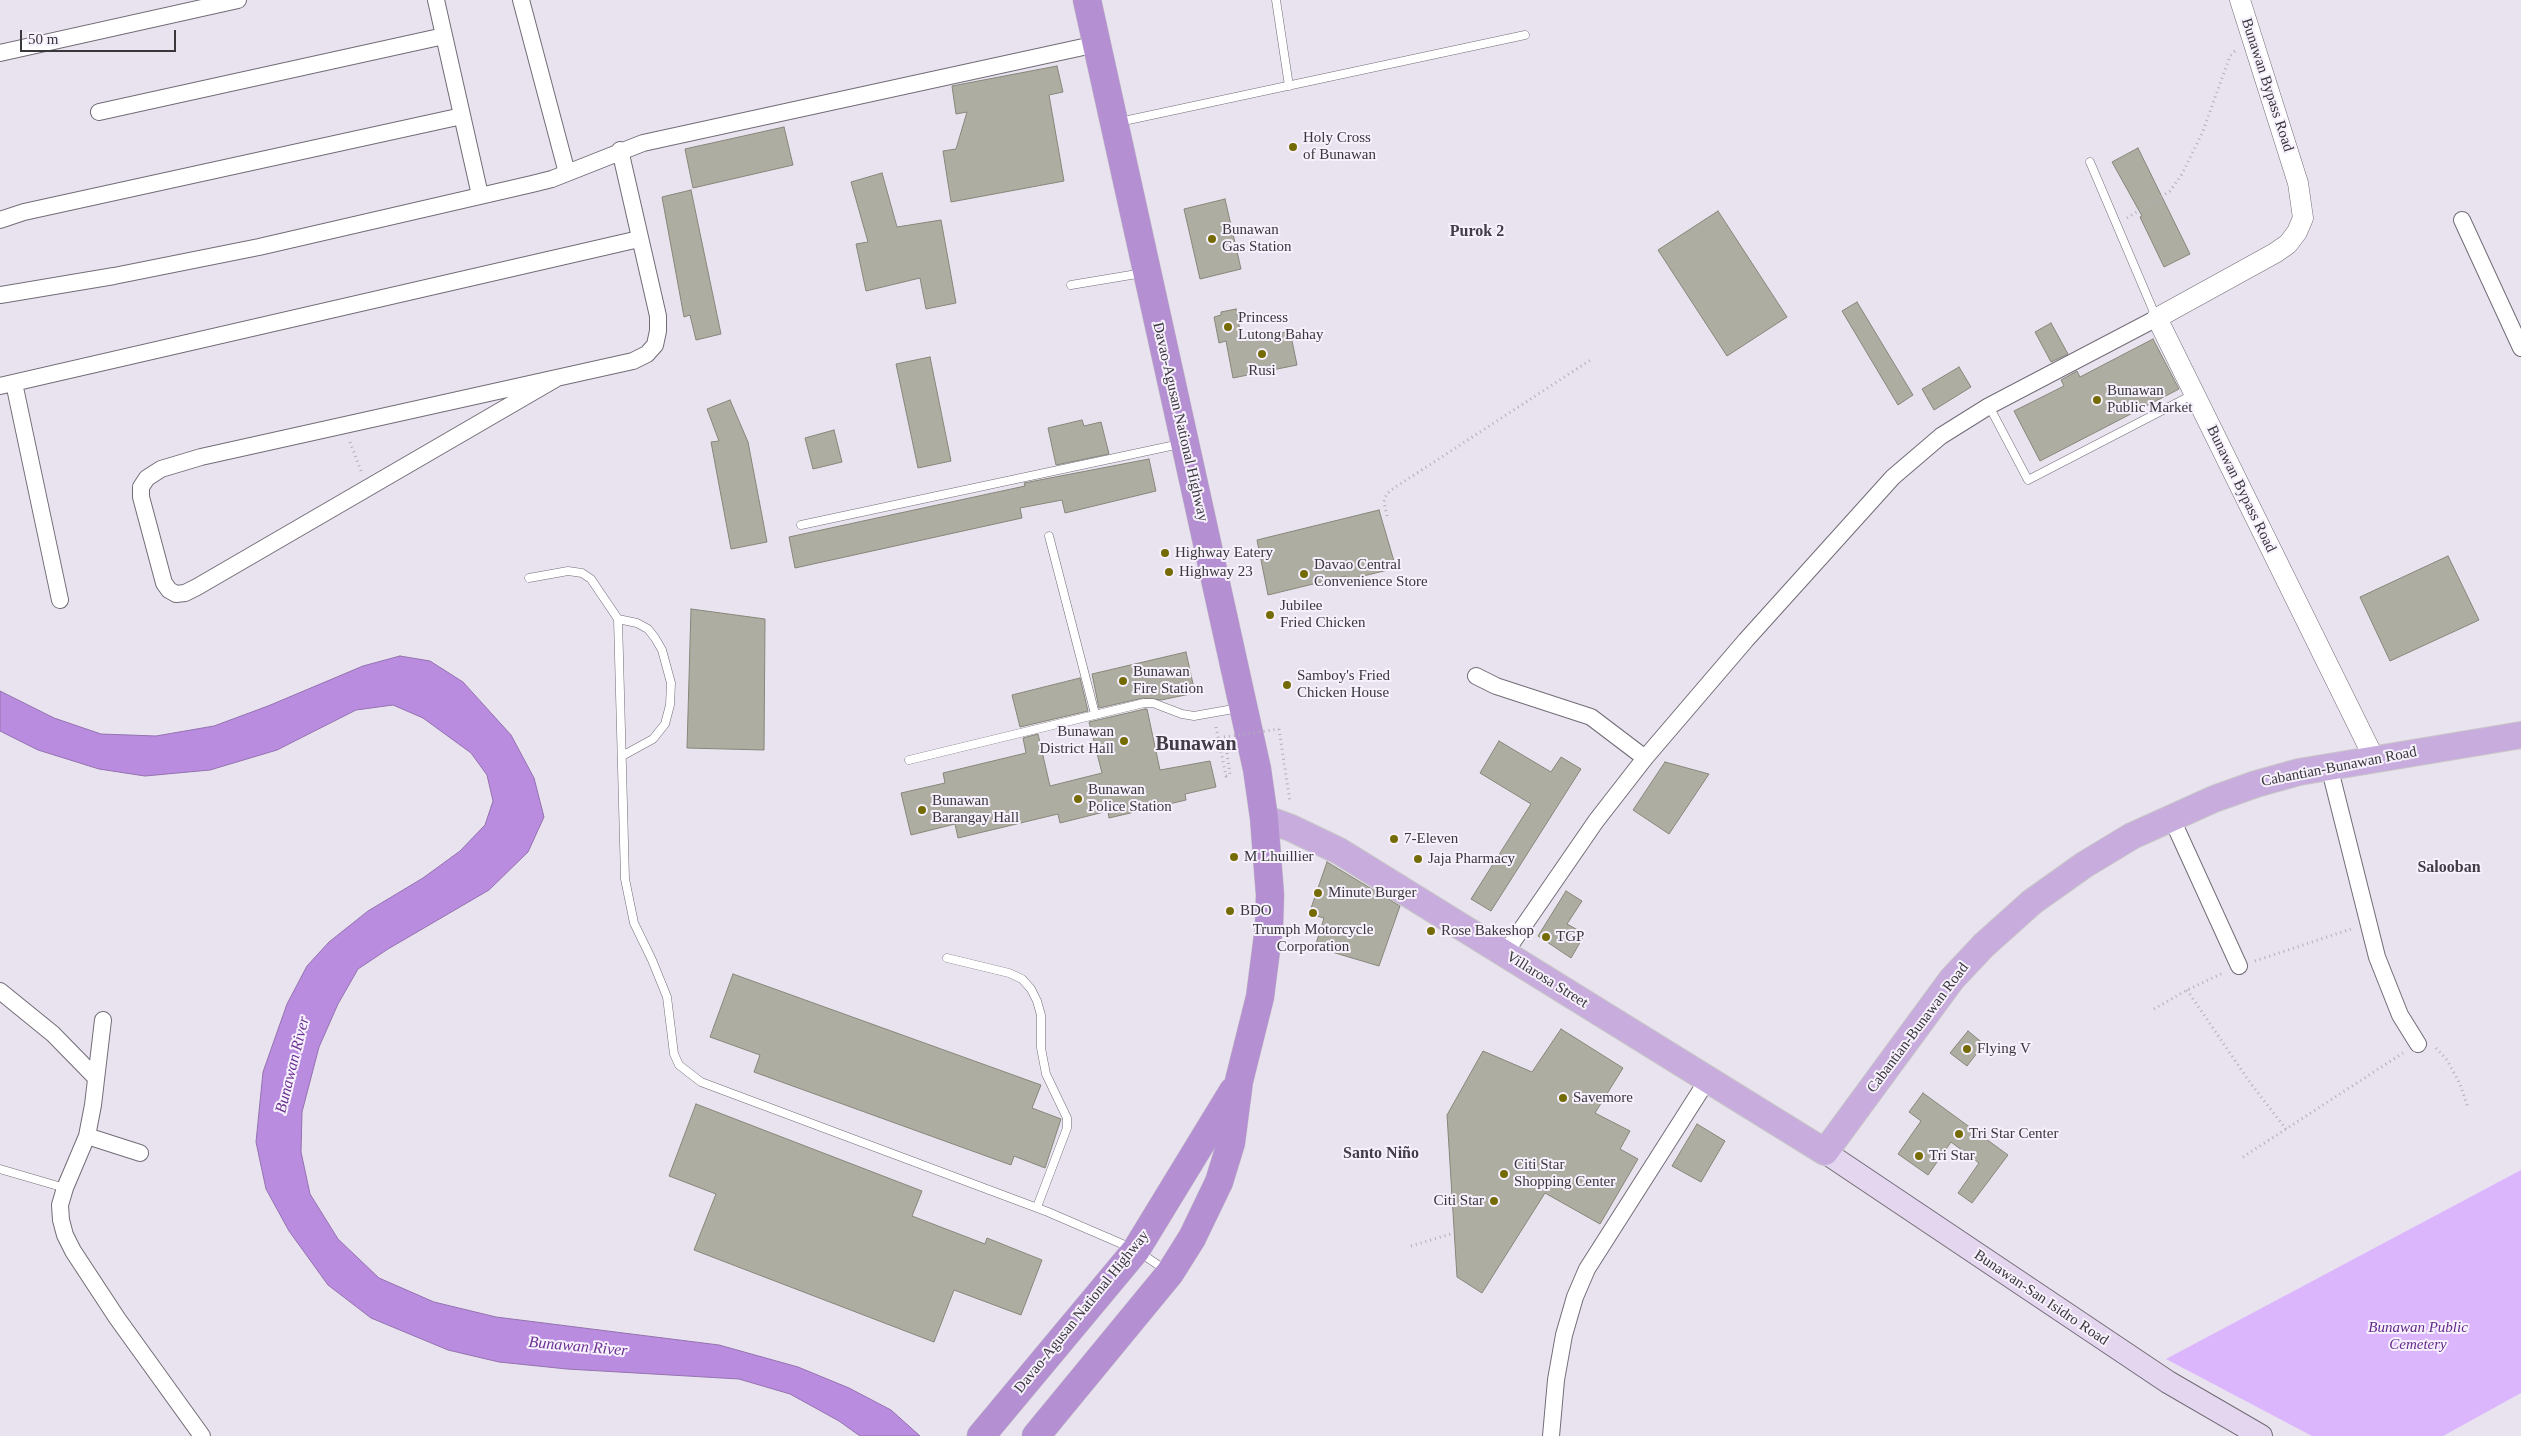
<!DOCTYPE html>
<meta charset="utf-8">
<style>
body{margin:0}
#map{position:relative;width:2521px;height:1436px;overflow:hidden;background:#e9e3ef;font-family:Georgia,serif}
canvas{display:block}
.scale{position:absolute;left:20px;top:30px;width:156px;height:22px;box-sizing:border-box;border:2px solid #39373b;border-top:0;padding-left:6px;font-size:15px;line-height:18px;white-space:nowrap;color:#39373b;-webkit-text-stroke:4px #f7f0fd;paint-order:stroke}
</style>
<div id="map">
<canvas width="2521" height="1436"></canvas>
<div class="scale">50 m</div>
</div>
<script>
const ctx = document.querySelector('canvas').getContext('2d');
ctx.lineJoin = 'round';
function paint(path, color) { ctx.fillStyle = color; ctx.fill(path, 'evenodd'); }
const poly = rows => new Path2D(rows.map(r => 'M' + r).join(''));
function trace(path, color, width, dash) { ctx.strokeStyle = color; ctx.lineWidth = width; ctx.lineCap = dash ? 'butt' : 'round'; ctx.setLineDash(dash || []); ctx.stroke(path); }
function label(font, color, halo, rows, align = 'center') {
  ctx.font = font + ' Georgia,serif'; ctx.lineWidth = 4; ctx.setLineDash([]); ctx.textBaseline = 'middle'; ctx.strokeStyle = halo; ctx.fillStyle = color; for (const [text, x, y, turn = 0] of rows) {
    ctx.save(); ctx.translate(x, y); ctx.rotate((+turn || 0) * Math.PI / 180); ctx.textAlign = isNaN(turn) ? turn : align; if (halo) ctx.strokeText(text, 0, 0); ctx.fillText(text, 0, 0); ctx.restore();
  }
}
const green = poly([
 [2521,1170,2521,1393,2443,1436,2312,1436,2166,1359]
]);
const water = poly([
 [400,656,430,661,463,682,511,735,534,778,544,817,528,852,489,890,388,949,358,969,338,1004,319,1047,302,1112,301,1152,310,1194,338,1239,379,1278,434,1302,496,1317,719,1345,798,1367,849,1388,891,1410,920,1436,860,1436,839,1421,790,1394,739,1379,567,1369,499,1362,448,1350,371,1318,328,1285,289,1231,266,1189,256,1142,263,1072,287,1004,307,966,329,942,368,911,423,878,460,851,485,825,493,801,487,775,471,753,423,718,393,705,356,710,277,750,210,770,145,776,99,769,38,750,0,731,0,691,54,718,101,734,156,736,214,726,268,706,363,666,400,656]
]);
const building = poly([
 [1057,66,1063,92,1049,95,1064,181,951,202,943,151,956,149,967,112,956,114,952,86,1057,66],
 [784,127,793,165,693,188,685,149,784,127],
 [2138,148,2190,254,2164,267,2140,217,2142,216,2112,162,2138,148],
 [882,173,897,227,941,220,956,303,926,309,920,278,866,291,856,244,868,242,851,182,882,173],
 [691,190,721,334,696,340,690,315,684,317,662,197,691,190],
 [1225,199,1241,269,1200,279,1184,209,1225,199],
 [1718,211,1787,317,1727,356,1658,250,1718,211],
 [1857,302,1913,395,1898,405,1842,311,1857,302],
 [1236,309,1242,341,1290,331,1297,365,1233,378,1226,341,1219,343,1214,317,1221,315,1221,312,1236,309],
 [2051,323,2068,354,2051,362,2035,332,2051,323],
 [2153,339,2179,389,2040,461,2014,411,2064,386,2061,380,2077,371,2080,377,2153,339],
 [930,357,951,461,918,468,896,364,930,357],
 [1959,367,1971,387,1934,410,1922,389,1959,367],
 [730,400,748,442,767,542,731,549,711,442,719,441,707,409,730,400],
 [1082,420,1084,426,1101,422,1109,454,1056,465,1048,428,1082,420],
 [834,430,842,462,813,469,805,438,834,430],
 [1149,459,1156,491,1065,513,1062,500,1020,508,1022,518,795,568,789,537,1025,486,1024,483,1149,459],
 [1379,510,1396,568,1347,580,1346,576,1268,595,1257,540,1379,510],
 [2448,556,2479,620,2390,661,2360,597,2448,556],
 [691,609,765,619,764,750,687,748,691,609],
 [1186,652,1195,693,1161,700,1143,698,1099,708,1092,674,1186,652],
 [1080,678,1088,711,1020,727,1012,695,1080,678],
 [1145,709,1147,709,1160,770,1210,761,1216,787,1185,794,1186,800,1109,818,1108,811,1060,823,1058,814,958,838,955,824,911,835,901,793,945,783,943,773,1026,753,1023,738,1038,734,1050,786,1102,773,1089,722,1145,709],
 [1499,741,1551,772,1561,757,1581,769,1491,911,1471,899,1531,804,1480,773,1499,741],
 [1665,762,1709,774,1669,834,1633,810,1665,762],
 [1327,862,1400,906,1379,966,1315,947,1324,918,1309,914,1327,862],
 [1566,891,1582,901,1567,924,1585,934,1571,958,1538,936,1566,891],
 [733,974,1041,1085,1032,1108,1061,1119,1045,1168,1014,1156,1011,1165,754,1072,760,1055,710,1037,733,974],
 [1561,1029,1623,1068,1595,1113,1630,1131,1620,1149,1638,1159,1600,1224,1545,1193,1482,1293,1457,1277,1447,1115,1483,1051,1532,1072,1561,1029],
 [1968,1031,1984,1044,1967,1066,1950,1053,1968,1031],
 [1923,1093,2008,1155,1972,1203,1958,1193,1979,1163,1951,1142,1928,1175,1898,1154,1921,1121,1909,1112,1923,1093],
 [696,1104,922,1191,912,1216,985,1244,987,1238,1042,1260,1021,1315,954,1290,934,1342,694,1250,716,1194,669,1176,696,1104],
 [1697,1124,1725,1141,1701,1182,1672,1166,1697,1124]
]);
const path = poly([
 [2127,218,2170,191,2182,174,2203,131,2230,56,2235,51],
 [350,442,361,471],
 [1387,516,1384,502,1386,495,1391,490,1592,359],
 [1216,727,1226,776,1230,775],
 [1279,729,1290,802],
 [1227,753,1230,775],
 [2255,961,2351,929],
 [2187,990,2251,1084,2286,1129],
 [2154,1009,2187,990,2223,973],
 [2436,1048,2447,1060,2460,1084,2468,1108],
 [2243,1157,2403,1053],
 [1411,1246,1454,1233]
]);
const service = poly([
 [1276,0,1289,86],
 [1119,122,1525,35],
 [2090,162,2156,317],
 [1071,285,1143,273],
 [1989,406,2028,480,2194,394],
 [801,525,1180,444],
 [1049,536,1095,714],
 [529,578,568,571,582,573,591,579,618,619,625,879,634,923,652,960,667,997,674,1054,679,1065,701,1082,1048,1212,1136,1250,1167,1271],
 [618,619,637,623,648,629,655,638,662,650,671,683,670,705,665,724,653,739,622,756],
 [909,760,1144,703,1153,703,1182,714,1194,716,1239,708],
 [947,958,1009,973,1022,979,1031,989,1037,1001,1041,1015,1041,1048,1046,1074,1067,1118,1067,1128,1037,1207],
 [0,1169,65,1188]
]);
const minor = poly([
 [436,0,480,195],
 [521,0,567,173],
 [0,53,238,0],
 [99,112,444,36],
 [0,220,24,212,462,116],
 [2462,220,2521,348],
 [0,295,114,276,259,247,532,184,552,179,643,143,1097,44],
 [557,378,197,587,185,593,176,594,169,590,164,583,141,497,141,487,147,478,161,469,201,457,633,361,647,354,655,345,658,331,658,316,620,150],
 [14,383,60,600],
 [0,386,639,239],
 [1476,676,1496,686,1591,717,1645,758],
 [2329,766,2377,957,2400,1015,2418,1044],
 [2171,817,2239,966],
 [1505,953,1596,821,1645,758,1746,640,1893,477,1941,436,1989,406,2157,318],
 [0,991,53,1034,96,1078],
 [103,1020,93,1105,87,1136,65,1188,60,1205,61,1220,65,1235,73,1251,117,1318,202,1436],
 [87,1136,140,1153],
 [1551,1436,1556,1380,1564,1335,1575,1297,1587,1269,1708,1079]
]);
const tertiary = poly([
 [2240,0,2298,183,2303,218,2297,232,2288,244,2275,253,2157,318,2374,758]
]);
const secondary = poly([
 [1825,1152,2168,1382,2261,1436]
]);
const primary = poly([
 [1264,818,1291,828,1339,851,1825,1152,1952,979,1984,945,2032,902,2084,865,2132,836,2214,799,2256,784,2299,772,2521,735]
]);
const trunk = poly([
 [981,1436,1136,1250,1233,1091],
 [1036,1436,1170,1273,1192,1238,1219,1182,1231,1143,1239,1081,1260,997,1269,927,1270,895,1264,818,1257,769,1087,0]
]);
const pathBridge = poly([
 [1224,737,1279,729]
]);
const markers = [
 [1293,147,5,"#746b05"],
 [1212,239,5,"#746b05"],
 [1228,327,5,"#746b05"],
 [1262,354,5,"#746b05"],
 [2097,400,5,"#746b05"],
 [1165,553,5,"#746b05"],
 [1169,572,5,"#746b05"],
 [1304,574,5,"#746b05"],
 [1270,615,5,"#746b05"],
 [1123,681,5,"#746b05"],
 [1287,685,5,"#746b05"],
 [1124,741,5,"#746b05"],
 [1078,799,5,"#746b05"],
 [922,810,5,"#746b05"],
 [1394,839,5,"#746b05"],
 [1234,857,5,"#746b05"],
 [1418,859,5,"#746b05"],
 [1318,893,5,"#746b05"],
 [1230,911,5,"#746b05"],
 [1313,913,5,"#746b05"],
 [1431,931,5,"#746b05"],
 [1546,937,5,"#746b05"],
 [1967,1049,5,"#746b05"],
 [1563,1098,5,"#746b05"],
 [1959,1134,5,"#746b05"],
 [1919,1156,5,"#746b05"],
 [1504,1174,5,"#746b05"],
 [1494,1201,5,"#746b05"]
];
const streetNames = [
 ["Bunawan Bypass Road",2267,85,72],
 ["Davao-Agusan National Highway",1180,422,77],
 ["Bunawan Bypass Road",2241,489,64],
 ["Cabantian-Bunawan Road",2339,767,-11],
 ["Villarosa Street",1547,980,32],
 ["Cabantian-Bunawan Road",1918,1028,-53],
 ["Bunawan-San Isidro Road",2041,1298,34],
 ["Davao-Agusan National Highway",1082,1312,-51]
];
const poiNames = [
 ["Holy Cross",1303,138],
 ["of Bunawan",1303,155],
 ["Bunawan",1222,230],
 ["Gas Station",1222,247],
 ["Princess",1238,318],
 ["Lutong Bahay",1238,335],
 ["Rusi",1262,371,"center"],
 ["Bunawan",2107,391],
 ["Public Market",2107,408],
 ["Highway Eatery",1175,553],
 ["Davao Central",1314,565],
 ["Convenience Store",1314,582],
 ["Highway 23",1179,572],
 ["Jubilee",1280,606],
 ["Fried Chicken",1280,623],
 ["Bunawan",1133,672],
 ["Fire Station",1133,689],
 ["Samboy's Fried",1297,676],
 ["Chicken House",1297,693],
 ["Bunawan",1114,732,"right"],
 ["District Hall",1114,749,"right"],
 ["Bunawan",1088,790],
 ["Police Station",1088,807],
 ["Bunawan",932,801],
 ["Barangay Hall",932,818],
 ["7-Eleven",1404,839],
 ["M Lhuillier",1244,857],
 ["Jaja Pharmacy",1428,859],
 ["Minute Burger",1328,893],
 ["BDO",1240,911],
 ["Trumph Motorcycle",1313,930,"center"],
 ["Corporation",1313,947,"center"],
 ["Rose Bakeshop",1441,931],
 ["TGP",1556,937],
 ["Flying V",1977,1049],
 ["Savemore",1573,1098],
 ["Tri Star Center",1969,1134],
 ["Tri Star",1929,1156],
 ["Citi Star",1514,1165],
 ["Shopping Center",1514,1182],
 ["Citi Star",1484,1201,"right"]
];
const parkNames = [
 ["Bunawan Public",2418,1328],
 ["Cemetery",2418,1345]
];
const neighbourhoodNames = [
 ["Purok 2",1477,232],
 ["Salooban",2449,868],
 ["Santo Niño",1381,1154]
];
const waterNames = [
 ["Bunawan River",293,1065,-76],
 ["Bunawan River",578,1347,5]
];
const districtNames = [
 ["Bunawan",1196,745]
];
paint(green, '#dcb6fd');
paint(water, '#ba8ce0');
trace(water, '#9372ae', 1);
paint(building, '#aeada1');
trace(building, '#87867a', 1);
trace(service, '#726c77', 9);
trace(minor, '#726c77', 18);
trace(tertiary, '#726c77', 21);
trace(secondary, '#726c77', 24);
trace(primary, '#c8c7c8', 28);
trace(trunk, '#c8c7c8', 29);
trace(path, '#b3aeb8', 3, [1, 4]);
trace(service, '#fff', 8);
trace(minor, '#fff', 16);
trace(tertiary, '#fff', 20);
trace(secondary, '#e3d6ee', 22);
trace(primary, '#c7acdd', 26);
trace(trunk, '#b490d2', 28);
trace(pathBridge, '#b3aeb8', 3, [1, 4]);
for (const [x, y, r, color] of markers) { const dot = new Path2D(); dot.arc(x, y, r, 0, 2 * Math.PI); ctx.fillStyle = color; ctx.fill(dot); trace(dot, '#f7f0fd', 2); }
label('15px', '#39373b', '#f7f0fd', streetNames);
label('15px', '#39373b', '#f7f0fd', poiNames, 'left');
label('italic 15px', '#64298b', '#f7f0fd', parkNames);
label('bold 16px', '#413c46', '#f7f0fd', neighbourhoodNames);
label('italic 16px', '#6a3092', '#f7f0fd', waterNames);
label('bold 20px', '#413c46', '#f7f0fd', districtNames);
</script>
